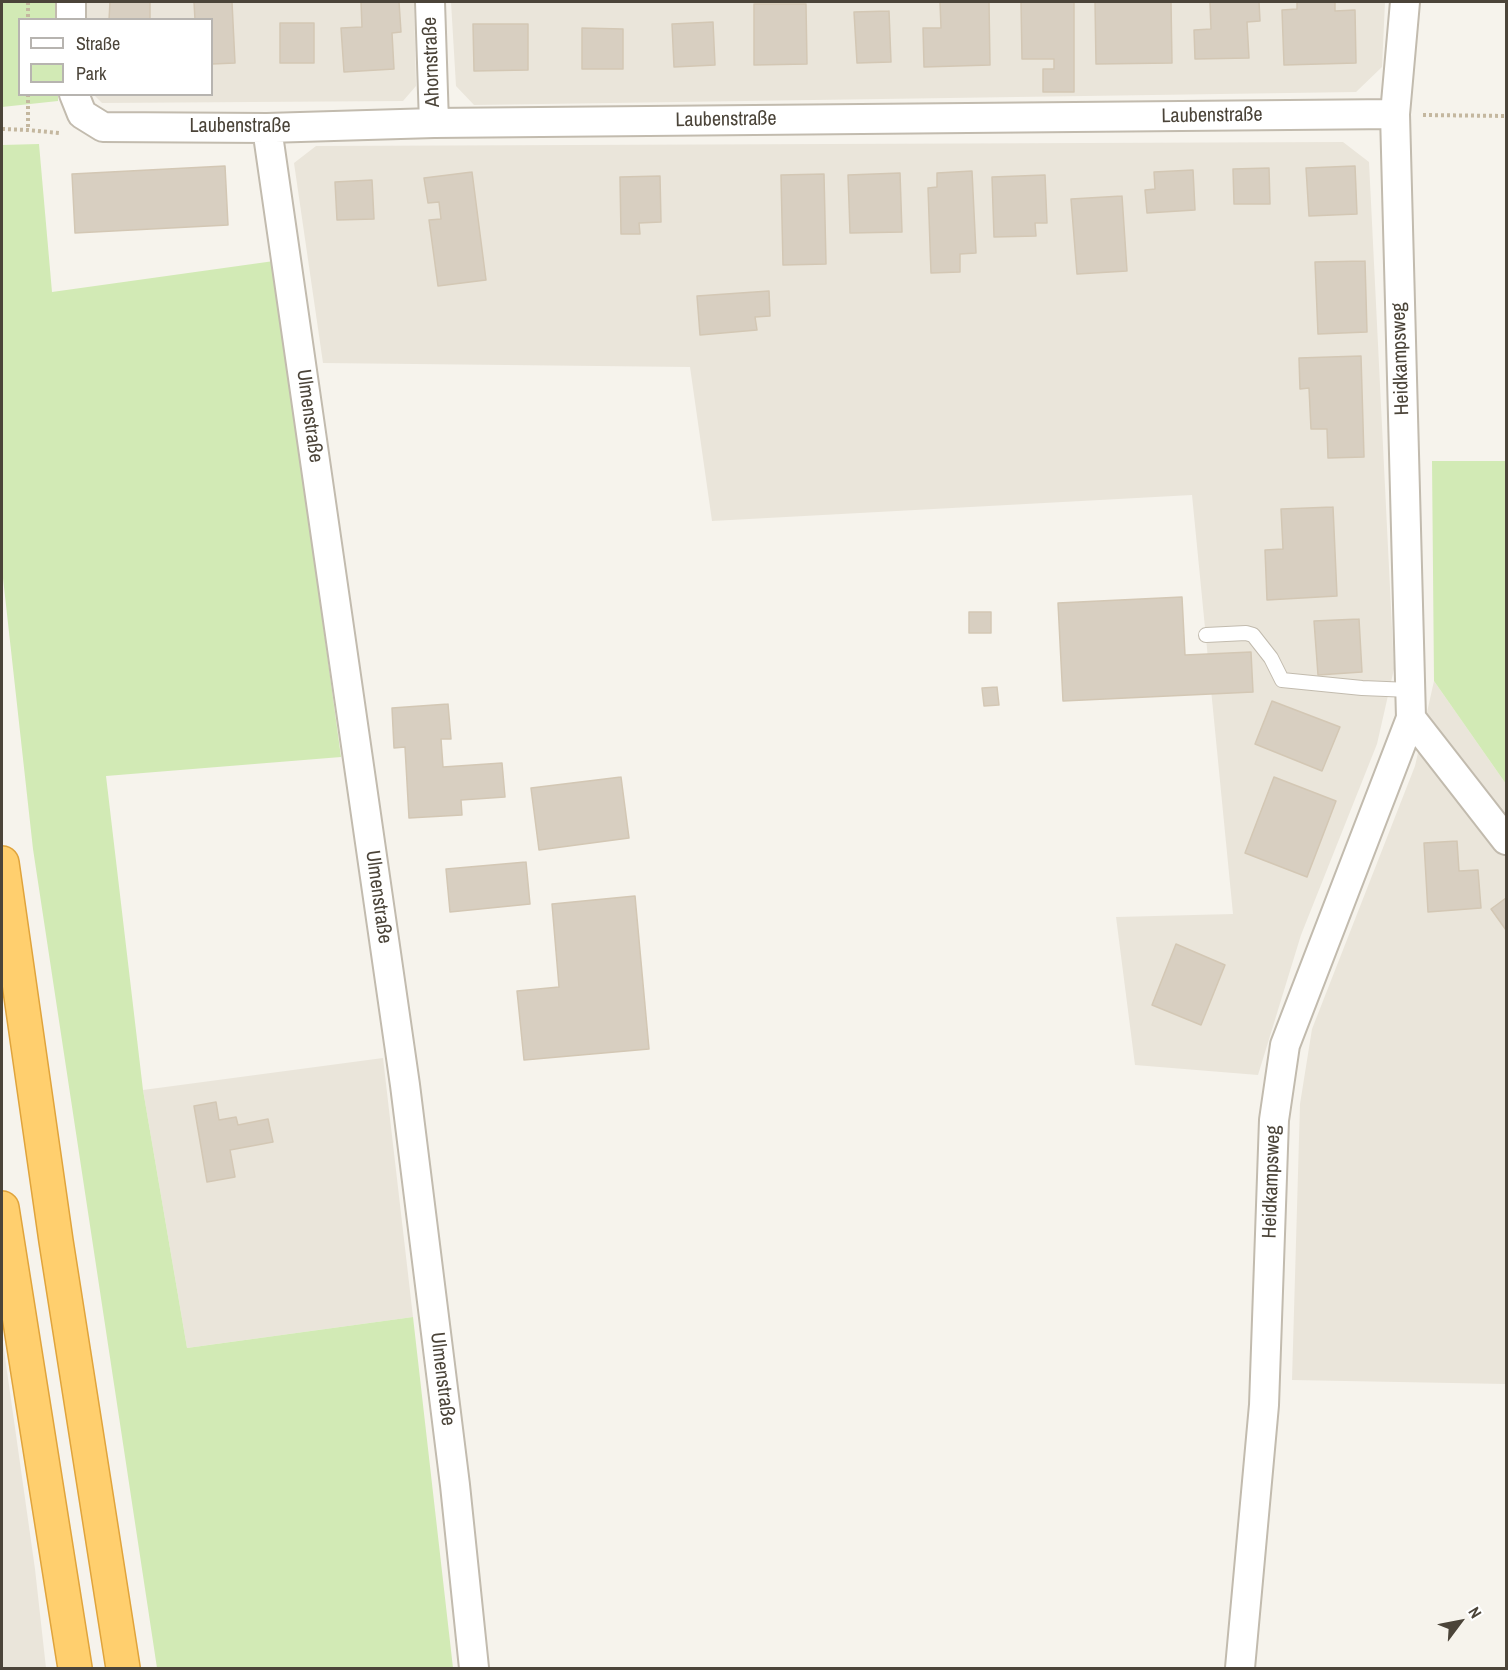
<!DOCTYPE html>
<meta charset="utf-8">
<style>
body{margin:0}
#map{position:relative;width:1508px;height:1670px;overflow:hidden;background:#f6f3ec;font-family:"Archivo Narrow",sans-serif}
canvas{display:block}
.frame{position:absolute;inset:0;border:3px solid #4b4439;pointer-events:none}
.legend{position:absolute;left:18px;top:18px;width:195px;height:78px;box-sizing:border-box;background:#fff;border:2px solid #b7b4b0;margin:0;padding:8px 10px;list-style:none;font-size:18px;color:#4b4439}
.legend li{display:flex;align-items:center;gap:12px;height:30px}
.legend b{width:30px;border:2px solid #b7b4b0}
.north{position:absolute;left:1430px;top:1592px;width:60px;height:60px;-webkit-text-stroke:4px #fff;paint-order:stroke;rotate:58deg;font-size:16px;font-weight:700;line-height:24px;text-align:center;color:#4b4439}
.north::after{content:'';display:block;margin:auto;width:21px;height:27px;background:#4b4439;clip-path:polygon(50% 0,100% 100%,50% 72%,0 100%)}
</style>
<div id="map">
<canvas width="1508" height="1670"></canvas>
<div class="frame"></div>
<ul class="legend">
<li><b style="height:8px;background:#fff"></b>Straße</li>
<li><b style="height:16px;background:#d2eab5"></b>Park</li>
</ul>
<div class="north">N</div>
</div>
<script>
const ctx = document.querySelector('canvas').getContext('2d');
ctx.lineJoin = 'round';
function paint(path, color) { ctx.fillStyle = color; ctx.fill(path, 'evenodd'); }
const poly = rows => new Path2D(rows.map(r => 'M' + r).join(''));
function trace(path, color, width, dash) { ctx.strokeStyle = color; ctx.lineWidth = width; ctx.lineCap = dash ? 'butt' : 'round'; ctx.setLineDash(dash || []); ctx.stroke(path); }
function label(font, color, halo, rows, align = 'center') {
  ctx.font = font + ' "Archivo Narrow",sans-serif'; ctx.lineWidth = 4.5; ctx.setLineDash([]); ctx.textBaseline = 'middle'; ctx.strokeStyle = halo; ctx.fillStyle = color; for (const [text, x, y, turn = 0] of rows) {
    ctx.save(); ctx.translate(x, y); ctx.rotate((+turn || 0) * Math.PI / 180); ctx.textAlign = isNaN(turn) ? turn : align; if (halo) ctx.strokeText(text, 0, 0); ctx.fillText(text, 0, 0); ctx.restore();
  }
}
const residential = poly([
 [87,2,414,2,416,86,403,101,102,103,94,95,212,94,212,20,87,19],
 [451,2,1385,2,1382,67,1356,92,474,105,456,86],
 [1343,142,1369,162,1394,669,1377,744,1301,935,1258,1075,1135,1065,1116,917,1233,914,1192,495,712,521,690,367,323,363,294,163,316,146],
 [1434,681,1506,784,1506,1384,1292,1380,1300,1104,1312,1029,1415,766],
 [383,1058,413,1317,187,1348,143,1090],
 [2,1336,35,1569,46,1668,2,1668]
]);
const green = poly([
 [2,2,58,2,58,19,20,20,20,94,58,95,58,101,2,107],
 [39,144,52,292,274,261,341,757,106,776,143,1090,187,1348,413,1317,453,1668,157,1668,33,849,2,569,2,145],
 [1432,461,1506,461,1506,784,1434,681]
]);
const building = poly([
 [110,2,150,2,150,20,109,20,110,2],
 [194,2,232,2,235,63,212,64,212,20,195,20,194,2],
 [361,2,399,2,401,32,392,33,394,69,344,72,341,28,362,27,361,2],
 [940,2,989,2,990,65,924,67,923,28,941,28,940,2],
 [1021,2,1074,2,1074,92,1043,92,1043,69,1054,69,1054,59,1022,59,1021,2],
 [1095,2,1171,2,1172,63,1096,64,1095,2],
 [1210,2,1259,2,1260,21,1247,22,1249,58,1195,59,1194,30,1211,29,1210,2],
 [1297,2,1335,2,1335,11,1355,10,1356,63,1284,65,1282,10,1297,9,1297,2],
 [754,4,806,4,807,64,754,65,754,4],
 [889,11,891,62,857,63,854,12,889,11],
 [713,22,715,65,674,67,672,24,713,22],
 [280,23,314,23,314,63,280,63,280,23],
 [473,24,528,24,528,70,474,71,473,24],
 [582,28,623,29,623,69,582,69,582,28],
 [225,166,228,225,75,233,72,174,225,166],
 [1355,166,1357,214,1309,216,1306,168,1355,166],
 [1269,168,1270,204,1234,204,1233,169,1269,168],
 [1193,170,1195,210,1147,213,1145,190,1155,189,1154,172,1193,170],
 [972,171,976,253,960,254,960,272,931,273,928,188,937,187,937,173,972,171],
 [472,172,486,280,438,286,429,220,441,219,439,202,428,203,424,178,472,172],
 [900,173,902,232,850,233,848,175,900,173],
 [824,174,826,264,783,265,781,175,824,174],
 [1045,175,1047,223,1035,223,1036,236,994,237,992,177,1045,175],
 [660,176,661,222,639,223,640,234,621,234,620,177,660,176],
 [372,180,374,219,337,220,335,182,372,180],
 [1122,196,1127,271,1077,274,1071,199,1122,196],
 [1365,261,1367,332,1318,334,1315,262,1365,261],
 [769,291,770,316,755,317,757,330,700,335,697,296,769,291],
 [1361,356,1364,457,1328,458,1327,429,1311,429,1309,388,1300,389,1299,358,1361,356],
 [1333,507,1337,596,1267,600,1265,550,1283,549,1281,509,1333,507],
 [1182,597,1185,655,1251,652,1253,692,1063,701,1058,603,1182,597],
 [969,612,991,612,991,633,969,633,969,612],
 [1359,619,1362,672,1318,675,1314,621,1359,619],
 [997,687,999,705,984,706,982,688,997,687],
 [1272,701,1340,727,1322,771,1255,744,1272,701],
 [448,704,451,739,441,739,443,767,502,763,505,797,461,800,462,815,409,818,405,747,394,748,392,708,448,704],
 [621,777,629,838,539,850,531,788,621,777],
 [1274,777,1336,801,1307,877,1245,853,1274,777],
 [1457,841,1459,871,1478,870,1481,908,1428,912,1424,843,1457,841],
 [526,862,530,904,450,912,446,869,526,862],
 [635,896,649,1049,524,1060,517,991,559,987,552,904,635,896],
 [1506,898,1506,930,1491,909,1506,898],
 [1176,944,1225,965,1201,1025,1152,1005,1176,944],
 [216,1102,219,1120,236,1117,238,1125,268,1119,273,1142,230,1150,235,1177,207,1182,194,1106,216,1102]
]);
const path = poly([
 [28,2,28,20],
 [28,94,28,130],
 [1423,115,1506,116],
 [2,129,28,130,59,133]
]);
const service = poly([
 [1206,635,1246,633,1253,635,1271,658,1282,680,1362,688,1410,690]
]);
const minor = poly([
 [71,2,71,20],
 [430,2,434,123],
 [74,94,82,114,103,127,267,128,434,123,1395,114],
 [267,128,405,1085,455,1485,474,1668],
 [1411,718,1506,840],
 [1240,1668,1264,1405,1274,1120,1285,1045,1411,718,1395,114,1405,2]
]);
const motorway = poly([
 [2,863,56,1241,123,1668],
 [2,1208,75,1668]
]);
const streetNames = [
 ["Ahornstraße",432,62,-92],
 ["Laubenstraße",1212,116,-1],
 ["Laubenstraße",726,120,-1],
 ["Laubenstraße",240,127],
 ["Heidkampsweg",1401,359,-92],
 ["Ulmenstraße",309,416,82],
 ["Ulmenstraße",378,897,82],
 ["Heidkampsweg",1272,1182,-88],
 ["Ulmenstraße",442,1379,83]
];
paint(residential, '#eae5da');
paint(green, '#d2eab5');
paint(building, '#d8cfc1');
trace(building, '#d3c7b4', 1.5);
trace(service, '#c2bbae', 16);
trace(minor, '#c2bbae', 32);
trace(motorway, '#e0a43c', 36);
trace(path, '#c4b79f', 4, [3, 3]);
trace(service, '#fff', 14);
trace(minor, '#fff', 28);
trace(motorway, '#ffcf6e', 33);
label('20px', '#4b4439', '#fff', streetNames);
</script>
